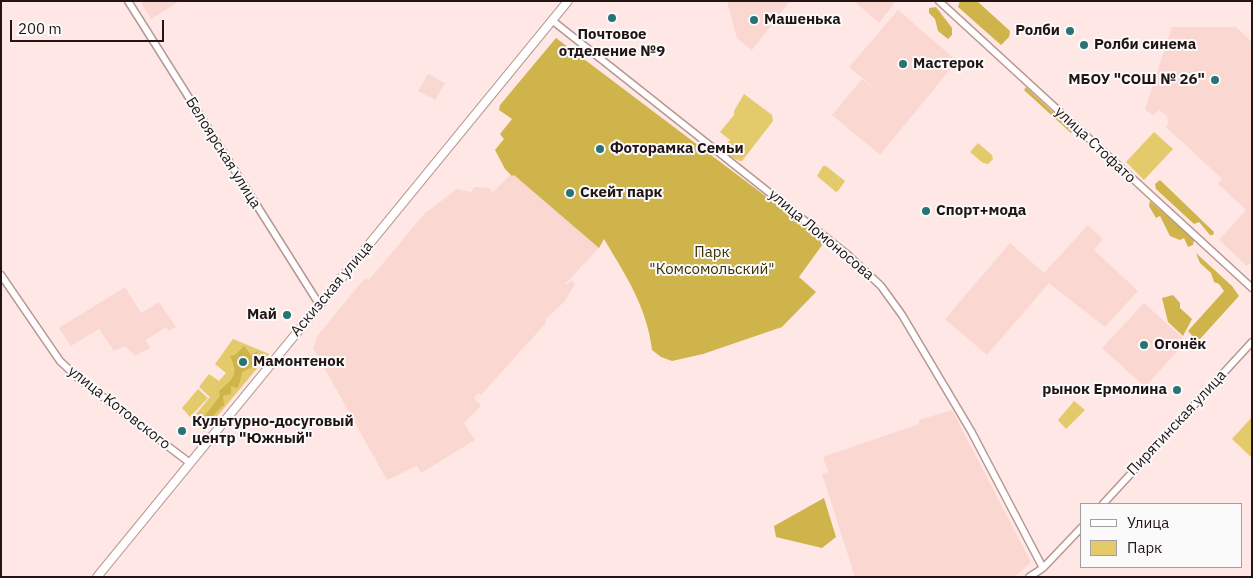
<!DOCTYPE html>
<meta charset="utf-8">
<style>
body{margin:0}
#map{position:relative;width:1253px;height:578px;overflow:hidden;background:#fee7e4;font-family:"IBM Plex Sans",sans-serif}
canvas{display:block}
.frame{position:absolute;inset:0;border:2px solid #221514;pointer-events:none}
.legend{position:absolute;left:1080px;top:503px;width:162px;height:65px;box-sizing:border-box;background:#fafafa;border:1px solid #a49e9e;margin:0;padding:6px 9px;list-style:none;font-size:15px;color:#221514}
.legend li{display:flex;align-items:center;gap:10px;height:25px}
.legend b{width:25px;border:1px solid #a49e9e}
.scale{position:absolute;left:10px;top:20px;width:154px;height:22px;box-sizing:border-box;border:2px solid #221514;border-top:0;padding-left:6px;font-size:15px;line-height:18px;white-space:nowrap;color:#221514;-webkit-text-stroke:4px #fafafa;paint-order:stroke}
</style>
<div id="map">
<canvas width="1253" height="578"></canvas>
<div class="frame"></div>
<ul class="legend">
<li><b style="height:6px;background:#fff"></b>Улица</li>
<li><b style="height:14px;background:#e3ca6b"></b>Парк</li>
</ul>
<div class="scale">200 m</div>
</div>
<script>
const g = document.querySelector('canvas').getContext('2d');
g.lineJoin = 'round';
function fill(path, color) { g.fillStyle = color; g.fill(path, 'evenodd'); }
function strokePath(path, color, width, dash) { g.strokeStyle = color; g.lineWidth = width; g.lineCap = dash ? 'butt' : 'round'; g.setLineDash(dash || []); g.stroke(path); }
function drawText(font, color, halo, rows, align = 'center') {
  g.font = font + ' "IBM Plex Sans",sans-serif'; g.lineWidth = 4; g.setLineDash([]); g.textBaseline = 'middle'; g.strokeStyle = halo; g.fillStyle = color; for (const [text, x, y, turn = 0] of rows) {
    g.save(); g.translate(x, y); g.rotate((+turn || 0) * Math.PI / 180); g.textAlign = isNaN(turn) ? turn : align; if (halo) g.strokeText(text, 0, 0); g.fillText(text, 0, 0); g.restore();
  }
}
const built = new Path2D(`
 M140,1H180L151,19Z
 M727,1H790L752,50L737,38Z
 M854,1H896L879,23Z
 M898,10L957,61L880,155L832,115L862,79L885,97L849,67Z
 M1172,27H1236L1252,42V261L1247,266L1219,240L1246,210L1218,184L1222,179L1166,127L1168,124L1167,116L1159,110L1153,116L1145,109Z
 M428,74L445,83L435,100L418,91Z
 M514,174L599,248L564,285L572,281L575,284L565,301L545,320L546,323L481,395L478,393L474,398L481,406L464,423L475,440L421,473L417,466L387,480L313,348L318,335L365,278L369,280L425,213L457,189L471,192L475,187L489,188L493,192L510,175Z
 M1088,225L1103,239L1094,250L1138,291L1105,327L1049,283L987,355L945,319L1010,243L1044,273Z
 M125,287L141,313L159,302L176,327L169,331L166,327L146,340L150,348L135,356L125,346L114,351L99,329L71,346L59,328Z
 M1144,303L1186,341L1145,387L1102,348Z
 M952,410L1031,562L1015,577H855L822,474L828,472L823,457L919,424V420Z`);
const green = new Path2D(`
 M744,94L772,115L773,121L742,161C735,161 726,154 723,148L730,140L720,132L734,115V111Z
 M1154,132L1173,149L1144,180L1126,162Z
 M978,143L992,155L993,159L988,164L983,163L970,152Z
 M823,166H826L845,181L838,191L836,192L817,176Z
 M233,339L269,354L204,432L191,420L210,397L199,387L209,374L219,381L226,373L215,364Z
 M198,389L208,398L190,417L182,408Z
 M1074,401L1085,410L1066,429L1058,420Z
 M1252,417V458L1232,439Z`);
const forest = new Path2D(`
 M960,1H977L1010,31L1009,37L1001,45L958,7Z
 M936,7L952,28V35L948,39L938,31L935,19L929,13V8Z
 M556,38L825,241L799,277L816,292L782,327L703,354L672,361L661,357L652,350C647,307 626,276 604,239L599,248L514,175L512,176L505,169L495,150L504,139L500,134L512,119L499,110L500,105Z
 M1026,87L1073,131L1071,133L1024,90Z
 M1160,180L1214,232L1213,235H1210L1199,222L1194,224L1156,189L1155,184Z
 M1150,201L1189,235L1194,240L1193,245L1188,247L1184,238L1180,240L1170,236L1160,216L1156,218L1149,206Z
 M1196,253L1232,286L1239,296L1200,339L1194,338L1188,331L1224,291L1219,284L1214,282L1211,273L1200,263Z
 M1173,295L1180,303V308L1192,319L1183,336L1168,322L1162,298Z
 M244,346L251,355L258,351L254,366L242,372L240,382L237,388L231,386V394L223,396L224,405C216,410 214,418 204,423L203,418L220,396L219,391C234,378 239,375 230,356L235,355Z
 M824,498L836,537L822,548L776,537L774,526Z`);
const secondary = new Path2D(`
 M128,1L319,304
 M939,1L1252,288
 M553,21L848,255L881,286L902,315L971,431L1043,568
 M1,275L60,361L78,378L190,463
 M1103,504L1252,342
 M1029,577L1043,568L1082,527`);
const primary = new Path2D(`
 M97,577L568,1`);
const markers = [
 [612,18,5,"#297374"],
 [754,20,5,"#297374"],
 [1070,31,5,"#297374"],
 [1084,45,5,"#297374"],
 [903,64,5,"#297374"],
 [1215,80,5,"#297374"],
 [600,149,5,"#297374"],
 [570,193,5,"#297374"],
 [926,211,5,"#297374"],
 [287,315,5,"#297374"],
 [1144,345,5,"#297374"],
 [243,362,5,"#297374"],
 [1177,390,5,"#297374"],
 [182,431,5,"#297374"]
];
const poiNames = [
 ["Машенька",764,20],
 ["Ролби",1060,31,"right"],
 ["Почтовое",612,35,"center"],
 ["отделение №9",612,52,"center"],
 ["Ролби синема",1094,45],
 ["Мастерок",913,64],
 ["МБОУ \"СОШ № 26\"",1205,80,"right"],
 ["Фоторамка Семьи",610,149],
 ["Скейт парк",580,193],
 ["Спорт+мода",936,211],
 ["Май",277,315,"right"],
 ["Огонёк",1154,345],
 ["Мамонтенок",253,362],
 ["рынок Ермолина",1167,390,"right"],
 ["Культурно-досуговый",192,422],
 ["центр \"Южный\"",192,439]
];
const streetNames = [
 ["улица Стофато",1095,145,43],
 ["Белоярская улица",223,153,58],
 ["улица Ломоносова",821,235,40],
 ["Аскизская улица",332,289,-50],
 ["улица Котовского",119,408,38],
 ["Пирятинская улица",1177,423,-47]
];
const parkNames = [
 ["Парк",712,253],
 ["\"Комсомольский\"",712,270]
];
fill(built, '#fbd7d2');
fill(green, '#e3ca6b');
fill(forest, '#cfb44c');
strokePath(secondary, '#b89692', 9);
strokePath(primary, '#b89692', 10);
strokePath(secondary, '#fff', 6);
strokePath(primary, '#fff', 8);
for (const [x, y, r, color] of markers) { const dot = new Path2D(); dot.arc(x, y, r, 0, 2 * Math.PI); g.fillStyle = color; g.fill(dot); strokePath(dot, '#fafafa', 2); }
drawText('bold 15px', '#221514', '#fafafa', poiNames, 'left');
drawText('15px', '#221514', '#fafafa', streetNames);
drawText('15px', '#3a2f01', '#fafafa', parkNames);
</script>
